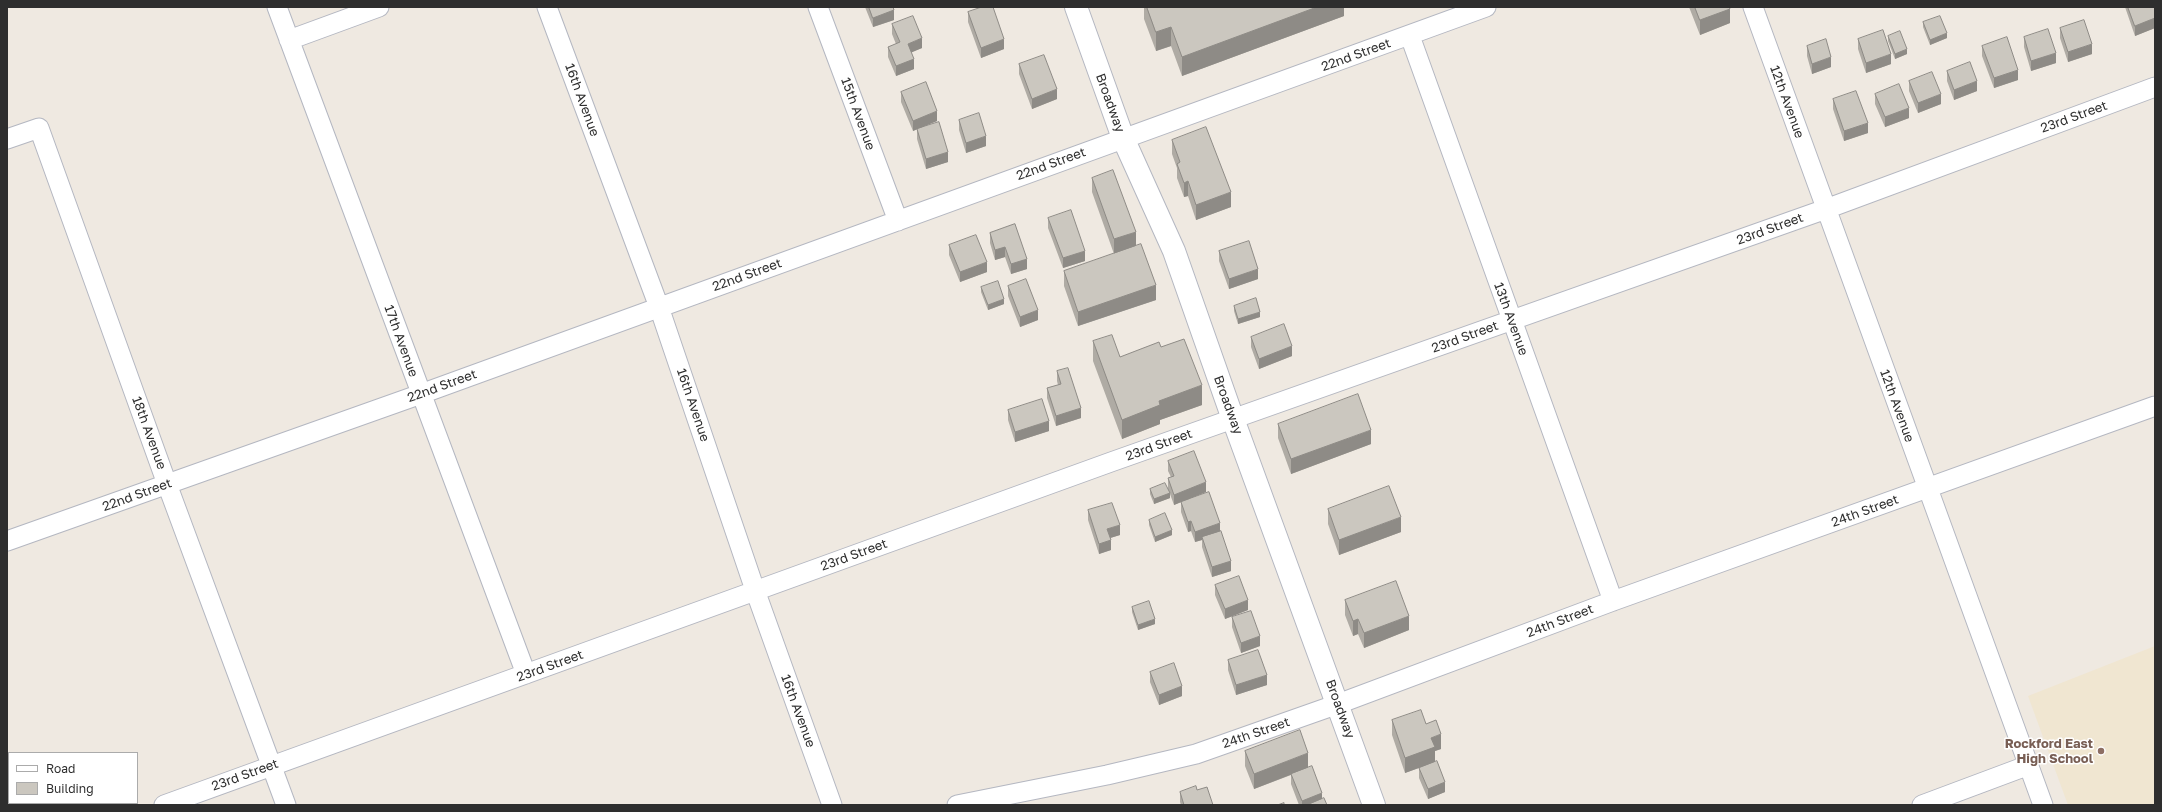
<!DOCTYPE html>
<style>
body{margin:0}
#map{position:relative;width:2162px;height:812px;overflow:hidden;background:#efe9e1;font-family:"Golos Text",sans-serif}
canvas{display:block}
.frame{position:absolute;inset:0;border:8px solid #2e2e2e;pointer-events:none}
.legend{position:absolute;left:8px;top:752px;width:130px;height:52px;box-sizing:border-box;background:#fff;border:1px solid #ababab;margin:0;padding:5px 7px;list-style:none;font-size:12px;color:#2e2e2e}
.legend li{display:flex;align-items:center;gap:8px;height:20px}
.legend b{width:20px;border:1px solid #ababab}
</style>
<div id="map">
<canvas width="2162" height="812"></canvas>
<div class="frame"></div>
<ul class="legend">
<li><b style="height:5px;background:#fff"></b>Road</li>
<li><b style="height:11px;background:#cbc7bf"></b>Building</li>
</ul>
</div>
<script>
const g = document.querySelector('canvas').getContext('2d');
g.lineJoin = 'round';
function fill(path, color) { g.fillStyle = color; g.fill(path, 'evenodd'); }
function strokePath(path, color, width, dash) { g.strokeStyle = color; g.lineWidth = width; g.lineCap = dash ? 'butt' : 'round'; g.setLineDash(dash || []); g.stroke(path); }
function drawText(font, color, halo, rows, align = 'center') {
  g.font = font + ' "Golos Text",sans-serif'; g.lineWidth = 3; g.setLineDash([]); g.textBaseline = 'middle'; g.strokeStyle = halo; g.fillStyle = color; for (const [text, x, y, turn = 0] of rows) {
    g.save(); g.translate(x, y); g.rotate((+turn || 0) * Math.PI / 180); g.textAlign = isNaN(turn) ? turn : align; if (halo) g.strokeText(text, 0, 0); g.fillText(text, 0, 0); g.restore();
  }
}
const education = new Path2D(`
 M2155,646V805H2068L2028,696Z`);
const minor = new Path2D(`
 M277,7L526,674
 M547,7L659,307L755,590L832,805
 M818,7L898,221
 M1753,7L2043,805
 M1410,36L1613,601
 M289,40L379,7
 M7,139L39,128L167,484L286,805
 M7,541L421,394L1486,7
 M7,781L9,786
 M15,803L16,805
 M164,805L1111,462L1826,209L2155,87
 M957,805L1107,775L1196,754L1338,704L1613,601L2155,406
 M1922,805L2029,765`);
const secondary = new Path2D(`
 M1076,7L1123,138L1174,251L1233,419L1374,805`);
const wall = new Path2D(`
 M865,7H893L894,20L873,27Z
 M1144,7H1344V16L1182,76L1171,46L1156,51L1144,19Z
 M1689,7H1729L1730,23L1700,35Z
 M2125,7H2155V28L2135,36Z
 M968,12L1004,49L981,58L968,22Z
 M1923,22L1947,38L1930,45L1923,27Z
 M892,24L922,48L911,52L914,69L896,76L888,57V47L896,44L892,34Z
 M2060,28L2092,54L2068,62L2060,38Z
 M1888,36L1907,54L1895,59L1888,41Z
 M2024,37L2056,63L2031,71L2024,47Z
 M1858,39L1891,64L1866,73L1858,49Z
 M1807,46L1831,67L1812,74L1807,56Z
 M1982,46L2018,80L1994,88L1982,56Z
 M1019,64L1057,99L1032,109L1019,74Z
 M1947,71L1977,91L1954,100L1947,81Z
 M1909,81L1941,104L1918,113L1909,91Z
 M901,92L937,121L922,127L948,162L926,169L917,139V129L913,131L901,102Z
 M1875,94L1909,118L1885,127L1875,104Z
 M1833,99L1868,133L1844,141L1833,109Z
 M959,120L986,146L966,153L959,130Z
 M1172,140L1231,207L1196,220L1188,196L1184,197L1177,178V168L1172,154Z
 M1092,178L1136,246L1156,300L1078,326L1064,286V271L1114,254L1092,192Z
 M1048,218L1085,261L1063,268L1048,228Z
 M1015,224L1027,269L1011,274L1005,257L995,260L990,243V233Z
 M949,245L987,272L960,282L949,255Z
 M1219,251L1258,279L1229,289L1219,261Z
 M1008,286L1038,320L1020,327L1008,296Z
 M981,287L1004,304L988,310L981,292Z
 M1234,306L1260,317L1238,324L1234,311Z
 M1251,337L1292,356L1259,369L1251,347Z
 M1093,341L1120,357L1161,347L1202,405L1160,420V424L1122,439L1093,361Z
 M1057,371L1081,418L1056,426L1047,398V388L1058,385L1057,381Z
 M1008,410L1049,431L1015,442L1008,420Z
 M1278,424L1371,444L1291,474L1278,438Z
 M1168,461L1206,492L1189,499L1220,532L1231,571L1212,577L1202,547V540L1195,542L1191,531L1188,532L1181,512V502L1174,505L1170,494V498L1154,504L1150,494V489L1168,488V478L1171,477L1168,471Z
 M1328,509L1401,532L1339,555L1328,524Z
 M1088,510L1120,535L1110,538L1111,550L1099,554L1088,520Z
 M1149,520L1172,535L1155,542L1149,525Z
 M1215,585L1248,610L1225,619L1215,595Z
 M1345,600L1409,630L1364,648L1358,634L1353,636L1345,615Z
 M1132,607L1155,624L1138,630L1132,612Z
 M1232,617L1260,646L1241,653L1232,627Z
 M1228,660L1267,685L1236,695L1228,670Z
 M1150,672L1182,696L1159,705L1150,682Z
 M1392,720L1426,724L1441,749L1435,751V762L1445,792L1428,799L1419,778V768L1430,764L1405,773L1392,735Z
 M1245,751L1308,768L1322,799L1327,805H1299L1291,784V775L1254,789L1245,766Z
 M1197,790L1213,805H1181L1180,802V792Z`);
const shadedWall = new Path2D(`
 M1317,7H1344V16L1182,76V57Z
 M1730,9V23L1700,35V20Z
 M894,10V20L873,27V18Z
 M2155,18V28L2135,36V26Z
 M1171,27V46L1156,51V32Z
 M1947,33V38L1930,45V40Z
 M922,38V48L908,54V44Z
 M1004,39V49L981,58V48Z
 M2092,44V54L2068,62V52Z
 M1907,49V54L1895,59V54Z
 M2056,53V63L2031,71V61Z
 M1891,54V64L1866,73V63Z
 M1831,57V67L1812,74V64Z
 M914,59V69L896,76V66Z
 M2018,70V80L1994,88V78Z
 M1977,81V91L1954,100V90Z
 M1057,89V99L1032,109V99Z
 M1941,94V104L1918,113V103Z
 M1909,108V118L1885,127V117Z
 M937,111V121L913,131V121Z
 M1868,123V133L1844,141V131Z
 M986,136V146L966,153V143Z
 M948,152V162L926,169V159Z
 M1188,181V196L1184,197V183Z
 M1231,192V207L1196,220V205Z
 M1136,232V247L1114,254V239Z
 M1005,247V257L995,260V250Z
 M1085,251V261L1063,268V258Z
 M1027,259V269L1011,274V264Z
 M987,262V272L960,282V272Z
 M1258,269V279L1229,289V279Z
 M1156,285V300L1078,326V312Z
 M1004,299V304L988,310V305Z
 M1038,310V320L1020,327V317Z
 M1260,312V317L1238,324V319Z
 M1292,346V356L1259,369V359Z
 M1202,385V405L1160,420V424L1122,439V420L1159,401Z
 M1081,408V418L1056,426V416Z
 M1049,421V431L1015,442V432Z
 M1371,430V444L1291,474V459Z
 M1206,482V492L1174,505V495Z
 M1170,493V498L1154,504V499Z
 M1401,517V532L1339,555V540Z
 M1191,521V531L1188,532V522Z
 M1220,523V533L1202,537V540L1195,542V532Z
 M1120,525V535L1107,539V529Z
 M1172,530V535L1155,542V537Z
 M1111,540V550L1099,554V544Z
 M1231,561V571L1212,577V567Z
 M1248,600V610L1225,619V609Z
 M1409,616V630L1364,648V633Z
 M1155,619V624L1138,630V625Z
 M1358,619V634L1353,636V621Z
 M1260,636V646L1241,653V643Z
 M1267,675V685L1236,695V685Z
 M1182,686V696L1159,705V695Z
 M1441,734V749L1435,751V762L1405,773V758L1431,738Z
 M1308,753V768L1254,789V774Z
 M1445,782V792L1428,799V789Z
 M1322,793V803L1318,805H1302V801Z`);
const building = new Path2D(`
 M869,7H893L894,10L873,18Z
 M982,7H993L1004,39L981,48L968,12Z
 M1147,7H1317L1182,57L1171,27L1156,32Z
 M1695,7H1729L1730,9L1700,20Z
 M2128,7H2155V18L2135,26Z
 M913,16L922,38L908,44L914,59L896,66L888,47L900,42L892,24Z
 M1940,16L1947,33L1930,40L1923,22Z
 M2084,20L2092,44L2068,52L2060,28Z
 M2048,29L2056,53L2031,61L2024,37Z
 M1883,30L1891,54L1866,63L1858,39Z
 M1900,31L1907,49L1895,54L1888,36Z
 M2007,37L2018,70L1994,78L1982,46Z
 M1826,39L1831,57L1812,64L1807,46Z
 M1044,55L1057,89L1032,99L1019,64Z
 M1970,62L1977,81L1954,90L1947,71Z
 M1932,72L1941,94L1918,103L1909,81Z
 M926,82L937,111L913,121L901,92Z
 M1899,84L1909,108L1885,117L1875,94Z
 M1856,91L1868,123L1844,131L1833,99Z
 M979,113L986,136L966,143L959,120Z
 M939,122L948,152L926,159L917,129Z
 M1206,127L1231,192L1196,205L1188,181L1184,183L1177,164L1180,162L1172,140Z
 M1113,170L1136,232L1114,239L1092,178Z
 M1071,210L1085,251L1063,258L1048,218Z
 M1015,224L1027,259L1011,264L1005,247L995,250L990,233Z
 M976,235L987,262L960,272L949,245Z
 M1249,241L1258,269L1229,279L1219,251Z
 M1141,244L1156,285L1078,312L1064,271Z
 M1026,279L1038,310L1020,317L1008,286Z
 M998,281L1004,299L988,305L981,287Z
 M1256,298L1260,312L1238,319L1234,306Z
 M1284,324L1292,346L1259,359L1251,337Z
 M1112,335L1120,357L1159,342L1161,347L1184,339L1202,385L1159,401L1160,405L1122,420L1093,341Z
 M1068,368L1081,408L1056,416L1047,388L1061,384L1057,371Z
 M1358,394L1371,430L1291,459L1278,424Z
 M1042,399L1049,421L1015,432L1008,410Z
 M1194,451L1206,482L1174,495L1168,478L1174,476L1168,461Z
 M1165,483L1170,493L1154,499L1150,489Z
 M1389,486L1401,517L1339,540L1328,509Z
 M1209,492L1220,523L1195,532L1191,521L1188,522L1181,502Z
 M1112,503L1120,525L1107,529L1111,540L1099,544L1088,510Z
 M1165,513L1172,530L1155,537L1149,520Z
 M1221,531L1231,561L1212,567L1202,537Z
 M1239,576L1248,600L1225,609L1215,585Z
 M1396,581L1409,616L1364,633L1358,619L1353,621L1345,600Z
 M1149,601L1155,619L1138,625L1132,607Z
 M1251,611L1260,636L1241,643L1232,617Z
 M1258,650L1267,675L1236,685L1228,660Z
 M1174,663L1182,686L1159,695L1150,672Z
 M1421,710L1426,724L1436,720L1441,734L1431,738L1435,747L1405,758L1392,720Z
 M1300,730L1308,753L1254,774L1245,751Z
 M1437,761L1445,782L1428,789L1419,768Z
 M1312,766L1322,793L1302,801L1291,774Z
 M1196,786L1197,790L1207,787L1213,805H1184L1180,792Z
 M1324,798L1327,805H1307Z
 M1284,803V805H1278Z`);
const markers = [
 [2101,751,4,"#8d6e63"]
];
const streetNames = [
 ["22nd Street",1356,55,-20],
 ["16th Avenue",582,100,70],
 ["12th Avenue",1787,102,70],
 ["Broadway",1110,103,70],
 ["15th Avenue",858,114,70],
 ["23rd Street",2074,117,-20],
 ["22nd Street",1051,164,-20],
 ["23rd Street",1770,229,-20],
 ["22nd Street",747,275,-20],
 ["13th Avenue",1511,319,70],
 ["23rd Street",1465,337,-20],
 ["17th Avenue",401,341,70],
 ["22nd Street",442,386,-20],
 ["16th Avenue",693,405,71],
 ["Broadway",1228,405,70],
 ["12th Avenue",1897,406,70],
 ["18th Avenue",149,433,70],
 ["23rd Street",1159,445,-20],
 ["22nd Street",137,495,-20],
 ["24th Street",1865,511,-20],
 ["23rd Street",854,555,-20],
 ["24th Street",1560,621,-21],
 ["23rd Street",550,666,-20],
 ["Broadway",1340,709,70],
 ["16th Avenue",798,711,70],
 ["24th Street",1256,733,-19],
 ["23rd Street",245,775,-20]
];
const educationNames = [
 ["Rockford East",2093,744],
 ["High School",2093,759]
];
fill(education, '#f0e6d1');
strokePath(minor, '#b4b7c1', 21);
strokePath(secondary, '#b4b7c1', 24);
strokePath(minor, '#fff', 19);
strokePath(secondary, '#fff', 22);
fill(wall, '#afaba4');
fill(shadedWall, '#8e8b86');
fill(building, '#cbc7bf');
strokePath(building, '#8e8b86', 1);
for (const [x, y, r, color] of markers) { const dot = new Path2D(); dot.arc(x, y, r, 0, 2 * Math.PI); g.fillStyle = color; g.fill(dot); strokePath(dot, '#fff', 1.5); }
drawText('13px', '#2e2e2e', '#fff', streetNames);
drawText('bold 13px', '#785e54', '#fff', educationNames, 'right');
</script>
